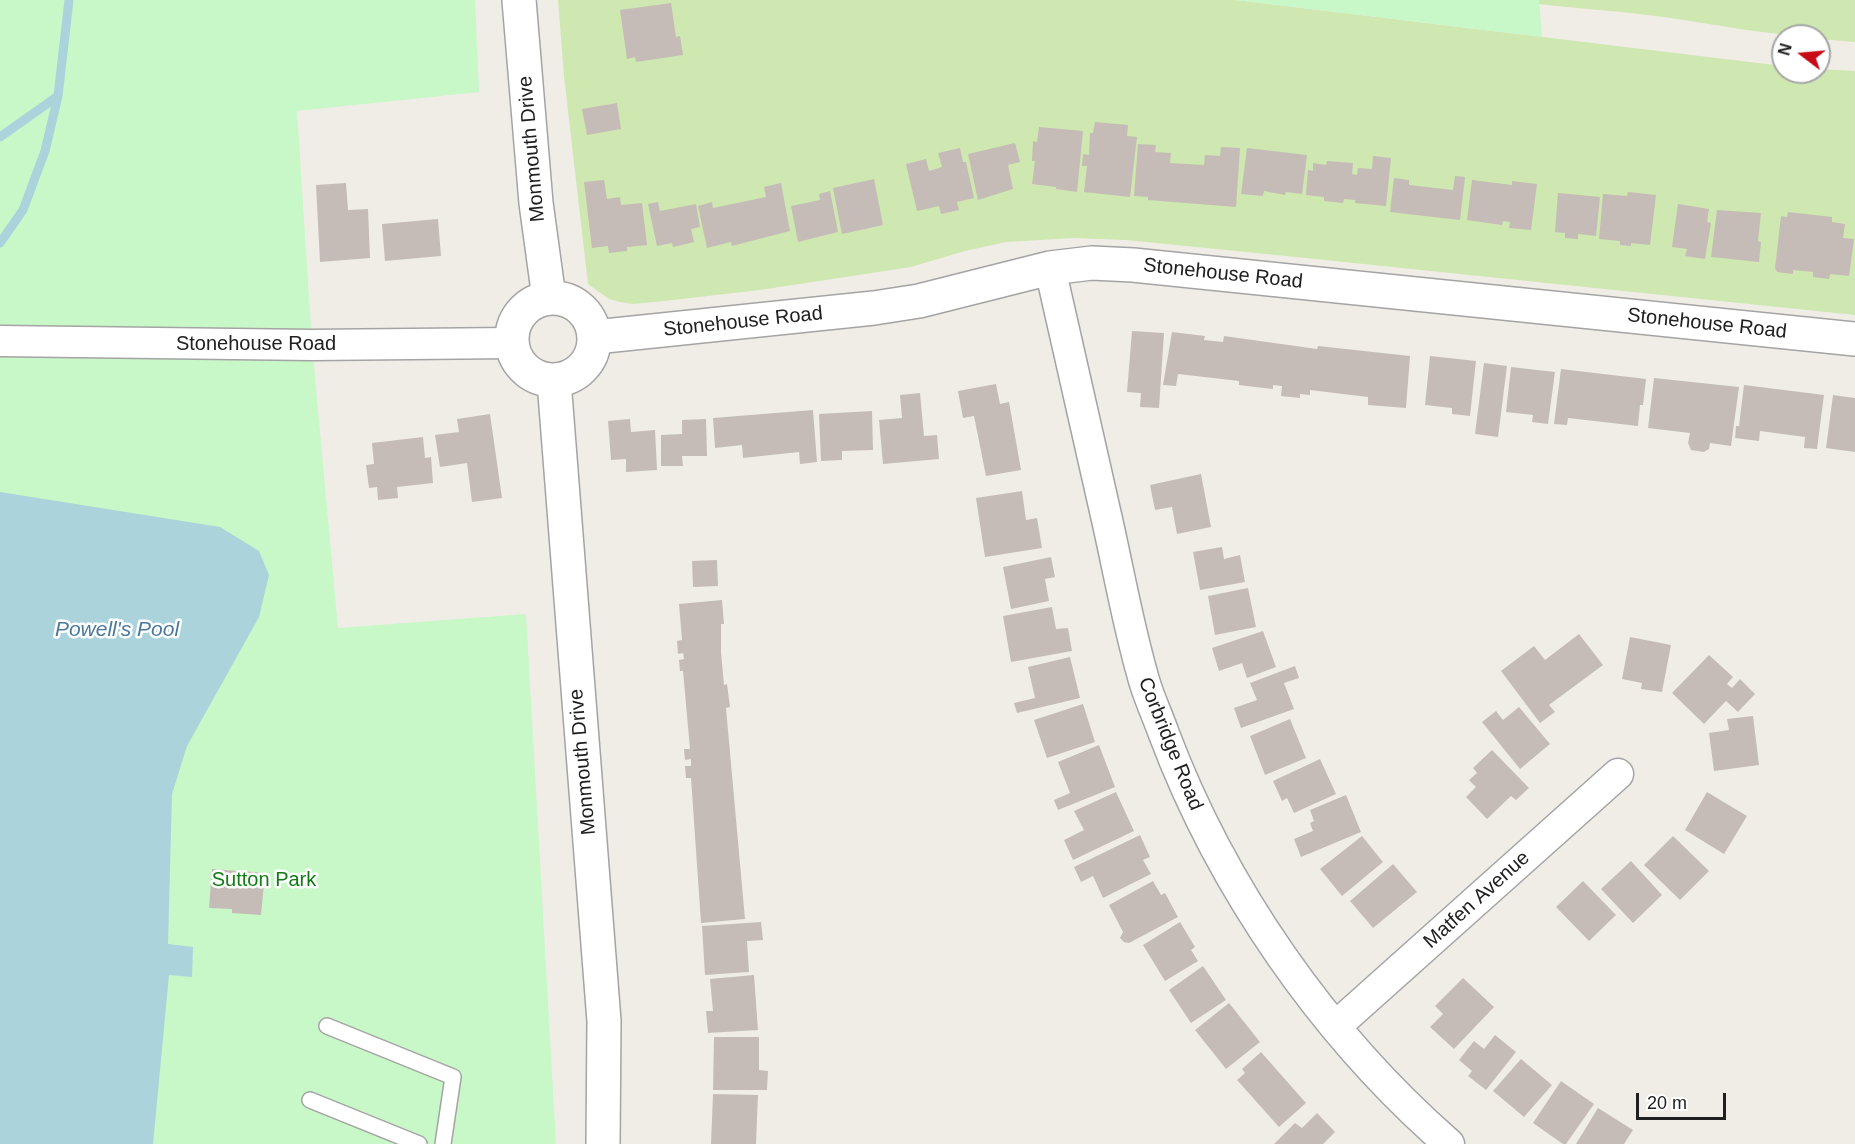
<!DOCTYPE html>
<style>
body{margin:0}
#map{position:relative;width:1855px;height:1144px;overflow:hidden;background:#f0ede7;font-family:Helvetica,sans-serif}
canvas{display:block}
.north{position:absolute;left:1771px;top:24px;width:60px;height:60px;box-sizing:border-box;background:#fff;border:2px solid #a6a6a6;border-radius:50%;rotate:286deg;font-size:16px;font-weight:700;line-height:24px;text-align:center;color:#202020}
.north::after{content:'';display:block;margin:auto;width:21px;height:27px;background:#c70a16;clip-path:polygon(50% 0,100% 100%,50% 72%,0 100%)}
.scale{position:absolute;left:1636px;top:1093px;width:90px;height:27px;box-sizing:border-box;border:3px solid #202020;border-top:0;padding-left:8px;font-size:18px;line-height:21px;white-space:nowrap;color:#202020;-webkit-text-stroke:4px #fff;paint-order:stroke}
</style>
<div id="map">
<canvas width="1855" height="1144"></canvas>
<div class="north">N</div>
<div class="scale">20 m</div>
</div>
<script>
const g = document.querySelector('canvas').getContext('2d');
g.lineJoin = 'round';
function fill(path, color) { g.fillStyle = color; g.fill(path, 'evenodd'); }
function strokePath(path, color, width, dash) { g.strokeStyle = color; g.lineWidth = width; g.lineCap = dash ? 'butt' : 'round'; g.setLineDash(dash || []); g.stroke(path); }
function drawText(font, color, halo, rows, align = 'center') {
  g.font = font + ' Helvetica,sans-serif'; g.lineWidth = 5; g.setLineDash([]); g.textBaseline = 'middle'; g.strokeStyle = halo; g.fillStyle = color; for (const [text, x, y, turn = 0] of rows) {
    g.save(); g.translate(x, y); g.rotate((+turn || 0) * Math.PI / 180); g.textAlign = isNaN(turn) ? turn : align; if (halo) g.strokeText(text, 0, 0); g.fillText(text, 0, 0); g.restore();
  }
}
const grass = new Path2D(`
 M558,0H1236L1783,66V72H1819V69L1855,71V315L1296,257L1126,240L1074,238L1006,242L965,251L911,267L760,290L664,301L633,304L620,302L609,299L588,284L564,76Z
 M1539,0H1855V42L1819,39V36C1767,36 1715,24 1663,17C1622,11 1580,9 1539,4Z`);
const park = new Path2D(`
 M0,0H475L479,92L297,111L312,345L338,628L526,614L556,1144H0Z
 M1236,0H1539L1542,37Z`);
const water = new Path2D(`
 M0,492L220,527L259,551L269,575L259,617L187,746L172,794L168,944L193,947L192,977L169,975L153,1144H0Z`);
const stream = new Path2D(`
 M0,137L58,96L69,0
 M0,243L23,210L45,151L58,96`);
const building = new Path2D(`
 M671,3L676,37L680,36L683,55L636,62L635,57L627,59L620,10Z
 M617,103L621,129L587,135L582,109Z
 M1095,122L1128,125L1127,136L1137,137L1130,197L1084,192L1087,166H1082L1083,154L1089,155L1090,133H1093Z
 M1039,127L1083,131L1077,192L1056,189V187L1032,184L1035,161H1032L1033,141L1037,142Z
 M1015,143L1020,162L1008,165L1013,189L978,200L968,154Z
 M1138,144L1156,145L1155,152L1171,153L1170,163L1204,165L1205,155L1220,156L1221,147L1240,148L1236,207L1148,200V197L1134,196Z
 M960,148L963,162H966L974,198L957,202L959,210L941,214L939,206L917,211L906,164L926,159L929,171L942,167L938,153Z
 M1247,148L1307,155L1302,194L1286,192L1285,195L1264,191L1263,196L1241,194Z
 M1373,156L1391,158L1386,206L1355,203V200L1344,199L1343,203L1324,201V197L1306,195L1308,170L1313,171V163L1326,165L1327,161L1353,163L1352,174L1357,175L1358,168L1372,169Z
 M1455,176L1465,177L1460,220L1390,212L1394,178L1409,180V185L1453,190Z
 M874,179L883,225L842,234L833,188Z
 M604,180L607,199L620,197L621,205L642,203L647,245L627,247V251L609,253L608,246L592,248L584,182Z
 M1472,180L1512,185V181L1537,184L1531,230L1509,228L1510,222L1503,221L1502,225L1467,220Z
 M346,183L348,210L368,209L370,258L320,262L316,185Z
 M781,183L790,231L732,246L731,242L707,248L698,206L712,202L713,208L766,197L764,187Z
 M830,191L838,232L798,242L791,206L820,200L819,194Z
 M1628,192L1656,195L1650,245L1631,243V246L1620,245V241L1599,239L1603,194L1627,196Z
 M1558,193L1600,197L1596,236L1578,234V239L1565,238V233L1555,232Z
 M658,202L660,211L696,204L700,227L691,229L694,242L673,247L672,243L657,246L648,204Z
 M1678,204L1709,209L1707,222L1711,223L1705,259L1685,256L1687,249L1672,247Z
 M1717,210L1761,213L1758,241L1761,242L1759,262L1711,257Z
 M1788,212L1832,217V222L1845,224L1843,238L1854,239L1849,276L1830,274L1829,279L1813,277V272L1793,270V274L1777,272L1775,268L1781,216L1787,217Z
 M438,219L441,256L385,261L382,224Z
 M1132,331L1164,333L1159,408L1140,407L1141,393L1127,392Z
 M1172,332L1205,336L1204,340L1223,342L1224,336L1317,349L1318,346L1410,356L1406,408L1368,405V397L1310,390V395L1300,394V398L1281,396L1282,386L1273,385V389L1255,387L1239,385V381L1178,374L1176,386L1163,385Z
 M1430,356L1476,361L1470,416L1452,414V408L1425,405Z
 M1484,363L1507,366L1498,437L1475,434Z
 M1511,367L1555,372L1548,424L1532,422L1533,415L1506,412Z
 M1561,369L1646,379L1643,405H1640L1638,426L1568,418L1567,425L1554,424Z
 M1654,378L1739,387L1731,446L1710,443L1709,449L1704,452L1691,450L1688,443L1690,433L1648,428Z
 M996,384L1000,404L1009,402L1021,470L986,476L974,416L963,418L958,391Z
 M1744,385L1824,395L1817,449L1804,448L1805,437L1760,431L1759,441L1735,438L1736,426H1739Z
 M920,393L924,436L937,435L939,459L883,464L879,420L902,418L900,395Z
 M1833,395L1855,398V452L1826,448Z
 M813,410L817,462L800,464L799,452L743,458L742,445L715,448L713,418Z
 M872,411L873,450L842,451V460L821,461L819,414Z
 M490,414L502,498L472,502L467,463L440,467L435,435L459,432L457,419Z
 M630,419L631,432L655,430L657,470L626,472V459L611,460L608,421Z
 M706,419L707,456H682L683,466H661V435L682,434V420Z
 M423,437L425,458L431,457L433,483L397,487L398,498L378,500L377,487L369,488L366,465L374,464L372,443Z
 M1201,474L1211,527L1177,534L1172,507L1155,510L1150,485Z
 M1022,491L1026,520L1037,518L1042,548L985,557L976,498Z
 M1222,547L1224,559L1240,555L1245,582L1200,590L1193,552Z
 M1051,557L1055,577L1045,579L1049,601L1011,609L1003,567Z
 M717,560L718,586L693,587L692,561Z
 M1248,588L1256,627L1215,635L1208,596Z
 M722,600L724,624H721V652L724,685L727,684L730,707L726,708L745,919L701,923L691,778H686L685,766H691V759L685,760L684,749H690L683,671H680L679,660L684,659L683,653L678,654L677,641L682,640L679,604Z
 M1052,607L1056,629L1068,628L1072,651L1011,662L1003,616Z
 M1263,631L1276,667L1247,678L1242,663L1219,671L1212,648Z
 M1579,634L1603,665L1549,705L1555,712L1540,723L1501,671L1534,646L1545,660Z
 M1630,637L1671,645L1662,692L1641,689L1642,683L1622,679Z
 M1709,655L1733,677L1727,684L1732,688L1740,679L1755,694L1738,712L1726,701L1704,724L1672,693Z
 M1070,657L1080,698L1017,713L1014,703L1035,698L1028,667Z
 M1295,666L1299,678L1284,683L1294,709L1241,728L1234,708L1257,700L1250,683Z
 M1083,704L1095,742L1047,758L1034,720Z
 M1519,707L1550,744L1520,769L1482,722L1496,711L1503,720Z
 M1753,716L1759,765L1714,771L1709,733L1729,730L1727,719Z
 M1290,719L1306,758L1265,775L1250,736Z
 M1099,745L1115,787L1058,810L1054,800L1070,793L1058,762Z
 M1492,750L1529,788L1516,800L1511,796L1487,819L1466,797L1476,787L1469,780L1477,773L1473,768Z
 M1320,759L1336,794L1294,813L1287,798L1282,801L1273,781Z
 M1116,792L1134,831L1073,860L1064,840L1084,830L1074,811Z
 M1707,792L1747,816L1724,854L1685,830Z
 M1346,795L1361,832L1301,857L1294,839L1313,831L1310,823L1314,821L1310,810Z
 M1140,835L1150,857L1143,860L1151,874L1103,898L1093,876L1081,882L1074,867Z
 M1362,836L1383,862L1342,896L1320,869Z
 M1673,836L1709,871L1680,900L1644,865Z
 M1631,861L1662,895L1633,923L1601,889Z
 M1393,864L1417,892L1373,928L1350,901Z
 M212,869L265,873L261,915L232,913V909L209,908Z
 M1153,881L1161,895L1165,893L1178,917L1129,943L1124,942L1120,938L1123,932L1109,905Z
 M1583,881L1616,915L1589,941L1556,907Z
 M761,922L763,940L747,941L749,972L705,975L702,926Z
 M1180,922L1195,947L1191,950L1198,961L1165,981L1143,945Z
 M1203,966L1226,1000L1191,1023L1169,990Z
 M754,975L758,1030L708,1033L706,1011H713L710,979Z
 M1463,978L1494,1007L1454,1049L1430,1027L1443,1014L1435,1006Z
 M1229,1003L1260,1042L1226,1069L1195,1030Z
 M1495,1035L1516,1052L1486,1090L1468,1076L1472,1071L1459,1060L1474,1041L1484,1049Z
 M714,1037H759V1070L768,1071L767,1090H713Z
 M1261,1052L1306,1103L1279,1127L1237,1080L1245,1073L1242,1069Z
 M1521,1059L1552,1085L1524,1117L1493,1091Z
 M1561,1081L1594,1104L1566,1144H1563L1533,1123Z
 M713,1094L758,1095L756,1144H711Z
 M1598,1108L1633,1130L1624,1144H1576Z
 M1317,1113L1335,1132L1323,1144H1274L1295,1123L1302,1128Z`);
const service = new Path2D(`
 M327,1026L453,1077L443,1144
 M310,1100L419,1144`);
const minor = new Path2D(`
 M1050,268C1069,353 1089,438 1108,524C1119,573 1128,624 1142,673C1147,694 1157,714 1164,734C1222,888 1324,1035 1449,1144
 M0,341L312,345L511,343
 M1336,1026L1618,774`);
const tertiary = new Path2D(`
 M519,0L536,203L549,298
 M512 339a41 41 0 1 1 82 0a41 41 0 1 1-82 0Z
 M595,337L874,308L919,301L1050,268L1092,263L1133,265L1855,339
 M554,381L604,1021L603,1144`);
const streetNames = [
 ["Monmouth Drive",532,149,-95],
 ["Stonehouse Road",1223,274,6],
 ["Stonehouse Road",743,322,-6],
 ["Stonehouse Road",1707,324,6],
 ["Stonehouse Road",256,344],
 ["Corbridge Road",1170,744,68],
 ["Monmouth Drive",583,762,-95],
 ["Matfen Avenue",1477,900,-42]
];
const parkNames = [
 ["Sutton Park",264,880]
];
const waterNames = [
 ["Powell's Pool",117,630]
];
fill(grass, '#cfe7b0');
fill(park, '#c8f7c8');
fill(water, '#aad3db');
strokePath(stream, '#aad3db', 9);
fill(building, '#c5bcb7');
strokePath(service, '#a4a4a4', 18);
strokePath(minor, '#a4a4a4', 33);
strokePath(tertiary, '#a4a4a4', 36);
strokePath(service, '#fff', 15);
strokePath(minor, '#fff', 30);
strokePath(tertiary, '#fff', 33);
drawText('20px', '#202020', '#fff', streetNames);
drawText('20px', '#117b14', '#fff', parkNames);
drawText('italic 21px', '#4b789c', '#fff', waterNames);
</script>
